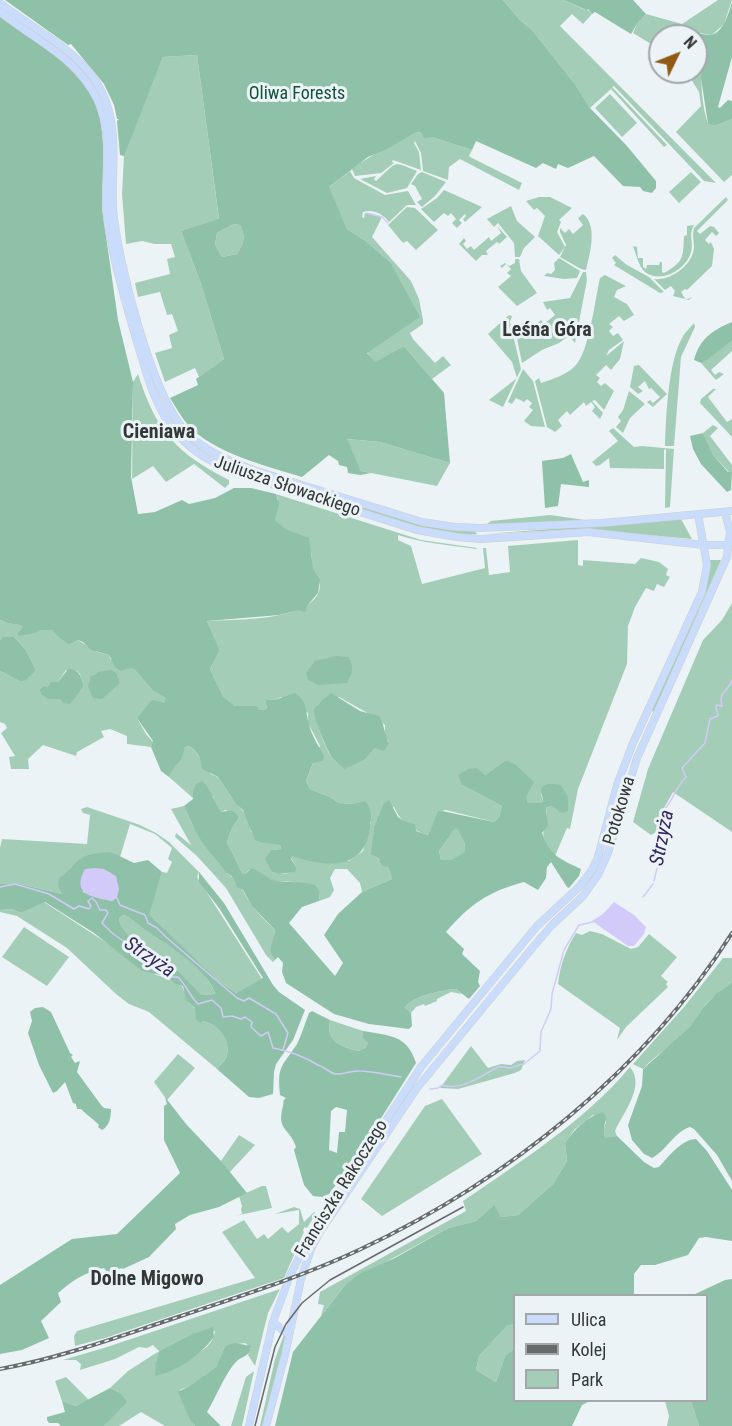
<!DOCTYPE html>
<meta charset="utf-8">
<style>
body{margin:0}
#map{position:relative;width:732px;height:1426px;overflow:hidden;background:#ecf3f6;font-family:"Roboto Condensed",sans-serif}
canvas{display:block}
.legend{position:absolute;left:513px;top:1294px;width:195px;height:108px;box-sizing:border-box;background:#ecf3f6;border:2px solid #a2a8aa;margin:0;padding:8px 10px;list-style:none;font-size:18px;color:#343738}
.legend li{display:flex;align-items:center;gap:12px;height:30px}
.legend b{width:30px;border:2px solid #a2a8aa}
.north{position:absolute;left:648px;top:24px;width:60px;height:60px;box-sizing:border-box;background:#ecf3f6;border:2px solid #a2a8aa;border-radius:50%;rotate:47deg;font-size:16px;font-weight:700;line-height:24px;text-align:center;color:#343738}
.north::after{content:'';display:block;margin:auto;width:21px;height:27px;background:#915913;clip-path:polygon(50% 0,100% 100%,50% 72%,0 100%)}
</style>
<div id="map">
<canvas width="732" height="1426"></canvas>
<ul class="legend">
<li><b style="height:8px;background:#c9dcfb"></b>Ulica</li>
<li><b style="height:8px;background:#676b6c"></b>Kolej</li>
<li><b style="height:16px;background:#a4cdb8"></b>Park</li>
</ul>
<div class="north">N</div>
</div>
<script>
const g = document.querySelector('canvas').getContext('2d');
g.lineJoin = 'round';
function fill(path, color) { g.fillStyle = color; g.fill(path, 'evenodd'); }
function strokePath(path, color, width, dash) { g.strokeStyle = color; g.lineWidth = width; g.lineCap = dash ? 'butt' : 'round'; g.setLineDash(dash || []); g.stroke(path); }
function drawText(font, color, halo, rows, align = 'center') {
  g.font = font + ' "Roboto Condensed",sans-serif'; g.lineWidth = 6; g.setLineDash([]); g.textBaseline = 'middle'; g.strokeStyle = halo; g.fillStyle = color; for (const [text, x, y, turn = 0] of rows) {
    g.save(); g.translate(x, y); g.rotate((+turn || 0) * Math.PI / 180); g.textAlign = isNaN(turn) ? turn : align; if (halo) g.strokeText(text, 0, 0); g.fillText(text, 0, 0); g.restore();
  }
}
const green = new Path2D(`
 M503,0H564L585,10L587,9L592,14L583,24L572,14L560,26L716,183L704,181L614,86L611,89L613,88L667,145L664,147L611,89L590,108L575,84L532,30L519,19Z
 M718,0H732L724,24L712,35L699,33L701,60L703,63C700,82 702,106 708,124L714,126L732,119V175L724,182L676,132L701,106L699,92L688,74L696,72V36H660V44L656,47L633,33L637,24L646,14L682,24Z
 M197,55L219,220L181,231L200,281L224,359L199,377L195,368L165,382L155,353L172,348L169,335L178,331L172,314L167,315L160,292L138,297L135,283L170,274L167,259L175,257L171,244H155L142,241L126,244L122,194L124,154L163,57Z
 M610,94L637,123L622,137L595,108Z
 M417,132L472,150L469,156L472,158L522,183L519,190L460,159L449,167L448,180L423,171L421,153L415,141L414,143L419,152L421,170L393,160L392,162L394,163L381,173L355,176L352,169C372,154 395,144 417,132Z
 M397,164L402,165L417,171L407,188L387,193L360,179L376,176L374,179L376,181L392,166Z
 M350,171L354,178L385,195L408,191L416,205H407L389,222C383,214 373,209 363,212L362,217L364,218L365,213L380,216L381,219L372,237L411,281L419,299L423,320V324L410,333L413,339L435,363L443,356L451,365L432,379L404,346L374,363L367,352L390,262L366,241L347,229L328,188Z
 M422,172L446,182L435,196L422,207L417,202L422,199L415,186L411,184L418,174Z
 M691,172L701,182L679,203L669,192Z
 M444,190L482,207L465,222L463,219L466,216L465,214L459,220L462,223L457,228L452,223L456,219L451,213L448,216L444,213L434,222L421,209L437,198Z
 M539,197H550L572,208L559,220L561,222L557,232L565,247L559,255L538,236L545,216L537,208L534,210L526,201Z
 M726,197L728,200L697,231L700,234L710,226L714,227L719,233L716,236L712,232L705,240L709,244L711,242L714,249L712,266L687,290L685,289L681,292L686,300L692,297L689,300L673,296L675,291L671,286L665,290L654,279C670,281 692,266 694,248C694,241 692,235 694,228Z
 M511,206L517,221L535,237L524,248L520,257H515L514,243L498,223L494,227L487,219Z
 M407,207L415,208L438,230L416,250L407,241L403,243L388,225Z
 M583,214C598,225 590,254 586,270L581,269L560,257L566,245L560,232V228L565,233L569,229L573,234L583,225L578,218Z
 M234,224L240,225C246,237 244,243 237,254L222,257L215,244L217,233Z
 M694,225C688,234 694,243 691,252C686,270 661,284 645,272C639,267 636,254 633,246L637,247L638,258H643V267L646,269L647,265H659L660,262H662V272L664,273C684,262 683,257 684,236L687,235V226Z
 M497,226L507,237L499,244L497,242L486,251L488,255H482L476,261L459,244L464,238L466,241L463,244L467,249L471,246L474,250L489,237L491,241L501,233Z
 M615,255L627,265L649,277L664,292L660,293L614,265L616,263L612,258Z
 M559,258L580,271L577,278L564,279L544,276L547,273L551,274L555,270L554,263Z
 M515,259H519L521,271L537,293L517,306L498,287L511,276L507,273L511,269L506,264L502,268L500,266L505,263L509,266L515,263Z
 M583,272H586L587,280L575,343L569,336L559,343L542,350L522,363L514,324L519,331L523,328L526,332L541,320L544,324L555,315L550,308L547,310L543,302L570,298Z
 M605,275L626,286L617,290L614,297L627,304L634,315L624,321L619,316L609,324L613,327L609,331L613,336L618,333L623,340L609,350L606,356L624,341L620,359L611,370L606,365L596,375L600,378L597,382L601,386L605,383L614,391L604,410L595,400L592,401L603,413L600,419L592,411L595,407L591,402L586,406L584,402L570,415L567,411L558,420L562,426L555,432L547,427L535,381L539,378L541,383C553,379 566,375 575,366C589,353 595,299 600,278Z
 M509,315L512,316L510,322L521,369L503,407L489,400L517,378L512,362L488,334Z
 M694,323L695,327L681,357L674,446H665C666,417 668,363 682,338C685,332 690,328 694,323Z
 M732,341V351L711,370L715,375L719,372L724,374L716,380L701,363Z
 M639,365L667,394L653,407L647,402L650,400L653,403L660,397L651,388L649,389L645,381L638,387L643,391L638,394L630,387L634,366Z
 M523,369L533,381L545,427L531,426L524,421L533,410L529,407L532,403L527,399L524,402L516,398L512,404L508,402Z
 M138,374C156,431 176,453 229,480V484L225,488L194,464L166,482L153,466L132,479L133,382Z
 M713,389H716L708,397L727,422L732,419V437L700,403L701,399Z
 M629,391L645,404L630,418L623,433L616,427L621,421L618,417L623,410Z
 M713,425L718,428L710,436L732,465V471L729,472L714,456L703,433Z
 M613,428L634,447L642,446L674,449L670,507L665,508L666,449L664,450V469L610,468L609,458L600,465L596,466L592,462L618,441L609,431Z
 M346,439L380,442L450,463L437,486L361,471Z
 M283,485L298,486L425,526L475,531L477,534L465,535L420,527Z
 M276,494L421,540L477,548L476,549C449,545 422,543 398,535V540L411,546L422,584L485,568L483,548H486L489,575L510,572L508,546L578,540V565L583,566V560L635,564L641,558L659,562L668,569L666,575L670,577L664,587L657,584L654,591L646,588L635,607L628,626L627,664L578,789L570,829L567,828L555,856C532,830 551,831 546,808L551,806L558,810L541,794L543,801L540,803H528L506,760L485,775L462,785L502,806L499,817L494,822L446,810L438,812L428,835C414,831 400,822 394,807L383,804L374,826L372,854L388,867L392,879L362,892L360,883L347,869H335L330,878L334,890L330,897L319,901L320,892L294,882L275,881L249,870L245,874L242,873L227,842L232,828L239,818L226,810L221,812L216,806L213,796L194,799L169,777C175,766 180,759 185,747L189,746C201,755 201,763 209,772C212,776 213,774 217,777C222,781 224,787 228,792C236,806 251,814 251,832L280,845L281,849L271,850L272,872C283,875 289,875 297,868L291,858L292,856L349,861L363,851L371,822L354,804L339,803L330,797L310,789L306,781L320,746L308,723V713L281,697L274,700L265,699L267,709L260,710L255,706H235L223,696L210,669L220,650L207,621C233,619 309,622 319,591C322,582 317,578 313,570C311,565 312,557 311,552L275,520L278,499ZM339,697L371,715L385,725V736L389,742L375,748L366,759L343,768C340,765 336,762 333,759C326,751 311,713 317,705C322,699 332,699 339,697Z
 M550,515L585,520L486,525L491,521Z
 M681,519L692,539L582,529L485,534Z
 M710,560H721L654,712L651,710L706,589Z
 M732,603V832L673,792L663,810V828L651,835L633,822L648,769L703,640L722,620Z
 M0,620C8,625 19,623 24,627L18,634C30,635 40,627 52,630L59,638L69,645L78,640L97,652L109,655L110,659L134,669L153,691L167,698L164,703H160L137,718L146,734L153,742L151,747L127,744V736L110,729L101,731L104,737L77,752L76,756L43,745L28,759L29,769H11L9,757L15,756L1,733L7,728L5,724L0,722V671L21,682L36,670L26,650L14,637H2L0,640ZM66,670L77,671L80,674L84,686L80,691L40,689L44,685L48,687L58,682Z
 M184,806C188,817 193,827 200,837C208,849 219,859 225,873C236,875 245,896 252,905C258,914 267,922 275,930L272,956L275,960L273,962L266,955L226,888L197,856L175,837L176,833L191,845L171,809Z
 M87,807L140,825L156,833L169,842L199,872L197,877L262,979L236,993L219,981L148,915L162,872L167,873L172,862L168,859L172,848L155,834L130,824L120,857L111,852L71,867L67,874L62,894L20,884H0V848L2,839L87,844L90,815L83,813L81,809Z
 M457,827L465,844L464,854L450,860H441L439,851L450,836L451,831Z
 M44,902L156,975C166,976 172,983 182,986L189,1003L195,1008L202,1021C217,1023 233,1041 226,1058C224,1062 219,1066 217,1069L149,1012L129,1004L116,994L67,948L17,916L0,912V910L11,909L21,913Z
 M124,915C135,920 142,927 151,934C157,939 165,942 171,946C186,957 211,977 215,994L202,995C192,988 186,977 176,969C156,953 130,945 119,921L120,917Z
 M24,927L69,957L47,986L2,957Z
 M590,931L602,934L631,949L638,947L649,934L677,957L661,976L668,982L666,984L668,987L626,1027L617,1040L620,1028L558,984C560,965 566,949 576,933L582,935Z
 M723,958H732V982C721,990 712,997 703,1008C698,1014 695,1022 690,1028C676,1043 655,1055 643,1069L633,1064L684,1007Z
 M456,989L462,994L451,992L437,999V1001L425,1006L424,1004L416,1007L411,1013L405,1008C411,996 443,990 456,989Z
 M330,1020L363,1031L368,1043L365,1048L358,1051C340,1046 326,1042 330,1020Z
 M471,1046L488,1068L501,1064L511,1065L517,1061L525,1060L521,1070L515,1073L458,1089L440,1088Z
 M178,1054L195,1068L167,1100L154,1082Z
 M630,1067C646,1086 623,1113 615,1131L617,1136L605,1139L604,1128L606,1122L593,1115L575,1129L565,1143L567,1161L553,1184L518,1215L501,1217L493,1206L476,1221L448,1228L346,1284L321,1316L324,1305L318,1304L320,1292L466,1211L463,1201C520,1162 586,1120 630,1067Z
 M442,1099L482,1154L382,1216L361,1199L425,1106Z
 M239,1135L255,1145L229,1173L221,1161Z
 M262,1186H266L272,1208L235,1216L242,1214L241,1209L242,1206L239,1196Z
 M294,1207L300,1209L304,1222L314,1212L316,1214L307,1228L305,1227L303,1230L304,1232L284,1278L105,1338L75,1346L74,1336L77,1331L255,1278L222,1232L244,1220L257,1239L264,1234L268,1239L282,1227L288,1233L299,1224V1210L275,1214Z
 M280,1289L268,1313L255,1366L248,1355L251,1348L245,1343L225,1346L216,1367L189,1386L180,1390L191,1422L195,1426H165L141,1412L119,1426H104L126,1402L121,1393L110,1388L128,1371L156,1353L159,1352L156,1362C175,1360 212,1357 215,1331L188,1336L159,1351L153,1345L147,1348L139,1347L115,1359L80,1370L81,1364L76,1360H63L107,1347Z
 M514,1324V1349L505,1356L496,1382L476,1370L479,1356L507,1326Z
 M284,1335L286,1336L284,1345L263,1426H260L275,1359Z
 M254,1371L242,1426H231L246,1377Z
 M66,1377L89,1400L76,1406L62,1401L55,1381Z
 M665,1401H691L699,1426H667L669,1416Z`);
const forest = new Path2D(`
 M5,0H503L519,19L532,30L575,84L590,108L627,146L656,181V188L652,193L643,191L640,187L623,186L594,156L568,168L558,164L556,169L543,163L536,168L476,141L472,150L432,137L424,138L421,133L417,132L385,150L368,157L329,187L347,229L366,241L390,262L420,317L367,353L375,362L404,346L444,393L450,463L380,442L347,439L361,471L371,473L360,475L348,473L347,467L339,465L338,461L329,455L302,477C269,467 211,452 188,425C181,417 176,407 170,398L198,385L196,379L224,359L200,281L181,231L219,219L197,55L163,57L124,156L120,155L117,121L119,119H117L114,105L104,84L71,44L68,45ZM234,224L240,225C246,237 244,243 237,254L222,257L215,244L217,233Z
 M564,0H633L646,14L637,24L631,34L595,12L592,14L588,9L586,10Z
 M732,2V57L718,107L720,108L728,100L732,101V119L714,126L708,124L701,78L703,63L699,55L697,34C701,33 707,35 711,35C724,32 729,12 732,2Z
 M0,17L65,62L86,85L95,102L101,122L104,152L102,208L118,320L133,382L131,477L138,514L155,512L182,500L189,504L215,498L234,488H251L276,494L279,504L275,520L287,530L309,538L313,569L320,580L318,593L307,606L306,611L304,612L299,610L279,615L207,621L220,650L210,669L223,696L235,706H256L260,710L267,709L265,699L274,700L295,693C308,702 305,710 309,724C311,735 319,746 324,756L323,761L313,763L306,781L310,789L330,797L339,803L354,804L365,801C373,810 371,817 370,828C364,872 325,867 292,856L291,859L297,868L295,872L279,874L272,872L265,859L271,850L281,849L280,845C271,843 264,844 255,840L243,810L236,804L218,777L202,769C201,758 199,753 189,746L185,747L181,760L176,765L169,777L161,771L151,747L153,741L137,718L152,700L164,703L166,698L153,691L134,669L129,668L121,671L115,667L109,655L91,650L83,642L78,640L69,645L59,638L52,630H40L35,633L19,636L17,634L23,627C19,623 8,625 0,620Z
 M732,322V341L704,362L701,363L694,360C700,338 713,330 732,322Z
 M703,433L714,456L728,472L732,471L731,490L727,492L701,464L693,449L690,436Z
 M571,454L583,482L589,480V487L561,484L558,506L545,508L542,461L563,458Z
 M2,637H14L26,650L36,670L26,680L21,682L0,671V640Z
 M336,656L348,657C355,667 352,673 347,683L318,685L308,680L306,673L315,661Z
 M68,669C80,669 81,677 84,686L70,704L63,703L60,699H48L41,694L40,689L44,685L48,687L51,682H58Z
 M111,670L116,673L120,683L102,699L93,698L88,686L91,676L95,675L98,672Z
 M331,693L360,711L379,716C385,725 384,734 389,743L384,751L375,748L366,759L344,769C340,765 336,762 333,759C328,753 313,717 314,710C316,704 326,698 331,693Z
 M506,760L516,765L534,782L526,797L528,803H540L543,801L541,788C547,782 553,784 561,785L568,797V811L562,813L551,806L546,808L548,826L542,833C550,856 560,859 581,869L579,876L569,888L567,887L551,862L547,867L546,878L538,890L524,882C489,891 469,905 446,932L464,949L462,954L480,971L478,982L480,986L469,999L456,989C443,990 411,996 405,1008L411,1013L412,1026L409,1029L369,1024L334,1014L286,983L282,972L283,963L278,957L275,960C266,949 274,942 275,930L252,906L243,890L237,887C234,880 233,874 225,873C222,866 219,863 214,857C201,843 191,824 184,806L193,799V792L196,784L202,781C213,791 213,801 221,812C230,810 234,809 239,818L232,828L227,842L242,873L245,874L252,868C260,871 269,880 277,881C290,883 302,881 315,885L320,892L319,901L302,907L289,923L335,976L343,963L324,935L338,914L362,892L392,879L388,867L382,866L379,859L371,854L374,826L383,804L389,800L398,817L404,821L415,824L416,831L428,835L438,811H442L494,822L499,817L502,806L462,785L458,775L468,769L477,768L485,775ZM457,828L465,844L464,853L450,860H441L439,851L450,836L452,831Z
 M111,852L134,863L148,860L162,872L149,915L219,981L236,993L263,978L219,908L199,882V872L224,903L273,985L279,992L305,1010L293,1040L276,1064L274,1072L273,1094L259,1098L249,1097L217,1069C219,1066 224,1062 226,1058C233,1041 217,1023 202,1021L201,1023L196,1020L195,1008L186,1000L183,986L175,984L165,976L142,971L94,933L45,902L21,913L11,909L0,910V884H20L62,894L58,886L59,878C68,873 73,863 82,858C90,853 101,853 111,852ZM85,869H104L112,901L83,892ZM124,915C135,920 142,928 151,934C157,939 165,942 171,947C185,957 212,978 215,994L202,995C193,988 186,977 176,969C156,953 130,945 119,921L120,917Z
 M732,982V1181L717,1155L694,1129L690,1127C674,1132 666,1151 652,1158L644,1154L632,1140L628,1125L642,1086L643,1069L691,1026L702,1009L716,994Z
 M43,1007L51,1012L70,1053L73,1055L71,1057L75,1063L80,1061L77,1072L101,1105L104,1108L111,1109C111,1116 110,1126 102,1130L98,1127L99,1125C93,1119 87,1115 81,1109H77L76,1104L73,1103L65,1082L57,1091L53,1093L39,1065L28,1033L32,1021L30,1012L35,1008Z
 M312,1011L330,1020C326,1042 340,1046 358,1051L365,1048L368,1043L363,1038V1031C389,1036 407,1034 416,1063L352,1164L329,1194L322,1197L313,1196L304,1185L294,1150L296,1147C290,1128 276,1131 283,1106C285,1098 281,1103 286,1098L280,1095C277,1065 282,1067 297,1044C302,1034 305,1023 309,1013ZM336,1107L347,1110L345,1132H339L337,1153L329,1150L331,1111Z
 M165,1097L186,1124L221,1161L247,1193L219,1207L190,1215L175,1224L176,1229L149,1257L123,1269L122,1268L108,1273L104,1268C85,1272 72,1281 58,1293L61,1302L41,1321L49,1338L22,1350L0,1354V1285L72,1239L117,1234L180,1173L164,1140V1106L167,1104Z
 M603,1112L606,1117L604,1128L605,1138L617,1136L644,1162L654,1168L659,1167C668,1157 682,1139 696,1139L707,1151L732,1190V1241L706,1237L699,1238L688,1255L655,1265H641L634,1274V1295L514,1296V1324L507,1326L479,1356L476,1370L496,1382L505,1356L514,1349V1400L590,1401L582,1405L572,1426H275L293,1352L346,1284L361,1273L395,1258L448,1228L476,1221L494,1205L501,1217L518,1215L553,1184L567,1161L565,1143C575,1129 586,1117 603,1112Z
 M732,1279V1426H699L691,1401L706,1400V1296L693,1295L725,1280Z
 M213,1327L214,1337C199,1356 180,1370 155,1376L156,1362L159,1351L188,1336Z
 M235,1343L251,1346C250,1357 243,1355 236,1362C227,1370 214,1401 207,1412L221,1426H195L191,1422L178,1392L189,1386L216,1367L225,1346Z
 M110,1388L121,1393L127,1402L104,1426H61L58,1423H49L47,1420V1417L65,1412L62,1401L76,1406Z`);
const water = new Path2D(`
 M95,868L104,869L116,876L119,889L117,898L112,901C91,897 71,894 85,869Z
 M614,902L634,915L646,927L644,934L634,946H628L592,921L603,914Z`);
const stream = new Path2D(`
 M367,213L382,217L388,223
 M654,881L663,843L664,810C673,801 676,786 686,777L682,768L705,743L710,719L718,716L716,707L717,705L722,706C718,690 729,692 732,680
 M0,887L15,884L49,894L74,909L79,906L89,909L91,906L88,901L92,898L96,902L100,910H106L108,913L102,923L112,933L136,950L145,953L153,964L161,968L166,965L170,977H178C187,986 189,995 198,1004L212,1000L221,1008L223,1017L232,1016L241,1019L245,1017L252,1022L251,1027L261,1036L268,1032L273,1048C289,1051 305,1057 318,1065C324,1067 329,1072 335,1074C343,1075 351,1070 359,1071C373,1071 387,1075 401,1077
 M643,897L653,884
 M117,898L120,905L145,915L148,923L157,928L167,938L237,998L244,1001L249,998L276,1014L288,1033L283,1050
 M430,1089L438,1088L442,1085C461,1091 480,1077 496,1068C501,1065 505,1068 510,1068C516,1067 519,1064 524,1064L540,1051L541,1032L551,1009L552,994L564,950L579,925L593,922`);
const major = new Path2D(`
 M0,3C35,31 81,50 102,92C120,130 111,168 113,209C117,259 152,396 186,432C206,452 231,462 257,471L422,522L455,527L480,528L603,523L732,511
 M0,12C35,40 76,57 97,99C113,133 105,171 106,207C107,224 111,240 114,257C121,287 129,315 138,345C147,376 156,410 178,435C195,454 216,465 239,474L417,530L457,537L481,539L588,532L704,545H732
 M273,1322L285,1332H290
 M249,1426L273,1322L289,1278L306,1243L421,1067L537,926L579,887L592,870L598,857L617,785L633,743L702,592L707,565L698,514
 M266,1426L285,1355L301,1279L311,1249L320,1232L417,1088L533,947L552,925L583,896L598,875L608,853L637,758L727,557L730,532L725,512`);
const tram = new Path2D(`
 M255,1426L275,1347L286,1324L302,1303L330,1280L463,1207`);
const rail = new Path2D(`
 M0,1369C61,1358 120,1336 178,1317C240,1296 302,1277 361,1249C508,1180 645,1070 732,933`);
const parkNames = [
 ["Oliwa Forests",297,94]
];
const streetNames = [
 ["Juliusza Słowackiego",287,487,19],
 ["Potokowa",620,811,-73],
 ["Franciszka Rakoczego",342,1189,-58]
];
const neighbourhoodNames = [
 ["Leśna Góra",547,331],
 ["Cieniawa",159,433],
 ["Dolne Migowo",147,1280]
];
const waterNames = [
 ["Strzyża",663,838,-79],
 ["Strzyża",149,958,34]
];
fill(green, '#a4cdb8');
fill(forest, '#8ec1a8');
fill(water, '#d2caf8');
strokePath(stream, '#d2caf8', 1.5);
strokePath(major, '#cecfcf', 8);
strokePath(major, '#c9dcfb', 7);
strokePath(tram, '#676b6c', 1.5);
strokePath(rail, '#676b6c', 4);
strokePath(rail, '#ecf3f6', 1.5, [4.5]);
drawText('18px', '#12523a', '#ecf3f6', parkNames);
drawText('18px', '#343738', '#ecf3f6', streetNames);
drawText('bold 20px', '#343738', '#ecf3f6', neighbourhoodNames);
drawText('italic 20px', '#372860', '#ecf3f6', waterNames);
</script>
